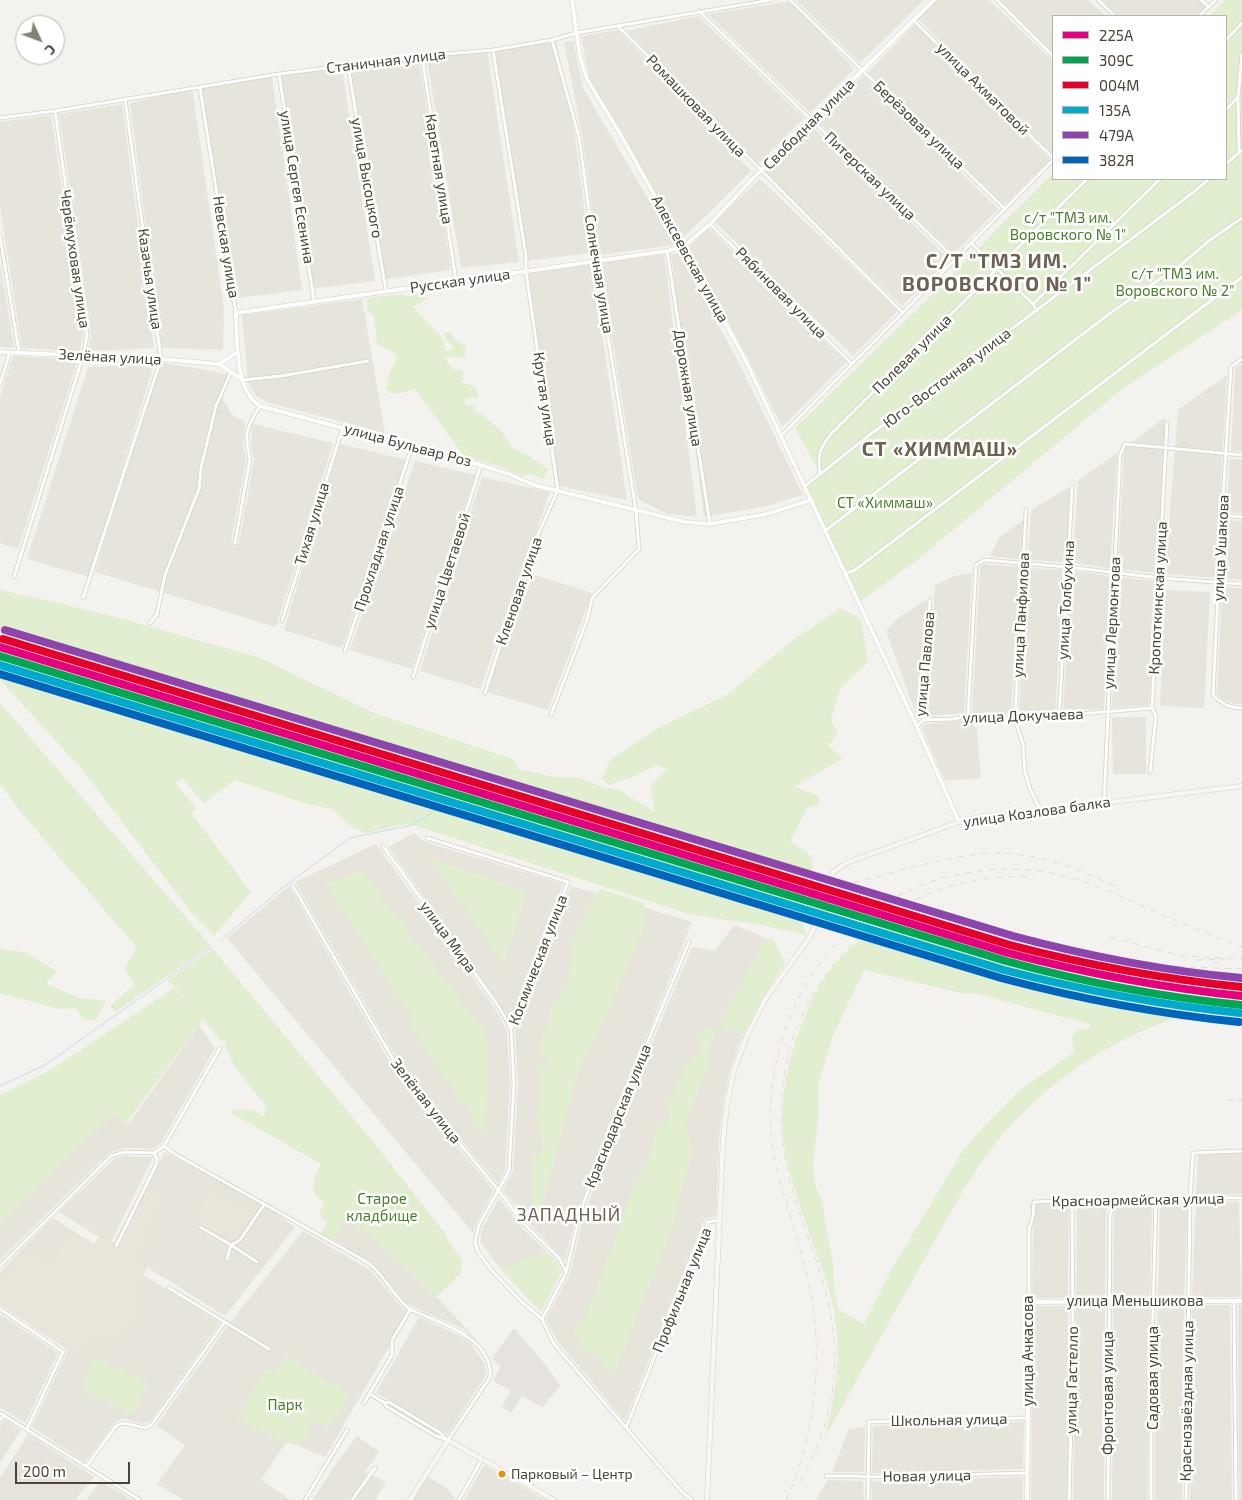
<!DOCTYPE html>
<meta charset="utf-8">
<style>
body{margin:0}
#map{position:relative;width:1242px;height:1500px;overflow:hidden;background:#f4f2ee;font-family:"Exo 2",sans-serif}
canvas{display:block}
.legend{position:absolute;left:1052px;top:15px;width:175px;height:165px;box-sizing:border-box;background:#fff;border:1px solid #b7b4b0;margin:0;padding:6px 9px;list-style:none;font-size:15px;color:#4b4439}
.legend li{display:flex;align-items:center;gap:10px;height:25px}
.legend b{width:25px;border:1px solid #b7b4b0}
.north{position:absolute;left:15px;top:15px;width:50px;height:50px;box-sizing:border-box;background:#fff;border:1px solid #b7b4b0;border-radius:50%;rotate:133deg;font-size:14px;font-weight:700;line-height:20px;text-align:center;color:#4b4439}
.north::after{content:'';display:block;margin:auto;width:18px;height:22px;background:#868178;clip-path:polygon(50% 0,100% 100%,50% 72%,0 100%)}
.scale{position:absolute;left:15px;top:1462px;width:115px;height:22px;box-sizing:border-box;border:2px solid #4b4439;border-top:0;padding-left:6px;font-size:15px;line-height:18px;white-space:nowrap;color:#4b4439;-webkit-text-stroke:4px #fff;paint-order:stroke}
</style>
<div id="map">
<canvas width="1242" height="1500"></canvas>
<ul class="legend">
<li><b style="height:6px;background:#e5007d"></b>225А</li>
<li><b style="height:6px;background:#00a651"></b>309С</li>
<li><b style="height:6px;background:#e4002b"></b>004М</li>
<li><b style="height:6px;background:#00a9ce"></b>135А</li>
<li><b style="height:6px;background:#8e44ad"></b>479А</li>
<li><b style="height:6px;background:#0065bd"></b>382Я</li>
</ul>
<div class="north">С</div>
<div class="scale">200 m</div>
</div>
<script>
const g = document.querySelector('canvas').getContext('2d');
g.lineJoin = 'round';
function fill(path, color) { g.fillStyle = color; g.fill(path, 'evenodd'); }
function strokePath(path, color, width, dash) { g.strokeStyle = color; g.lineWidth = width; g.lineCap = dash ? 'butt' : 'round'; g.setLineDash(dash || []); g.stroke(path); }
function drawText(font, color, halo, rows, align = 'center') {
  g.font = font + ' "Exo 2",sans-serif'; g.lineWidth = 5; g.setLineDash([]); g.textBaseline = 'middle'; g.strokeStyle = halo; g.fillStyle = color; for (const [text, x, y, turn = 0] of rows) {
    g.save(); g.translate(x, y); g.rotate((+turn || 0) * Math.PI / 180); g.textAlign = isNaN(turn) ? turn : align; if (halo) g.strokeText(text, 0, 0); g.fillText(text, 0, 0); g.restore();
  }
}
const residential = new Path2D(`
 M796,0H924L860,63Z
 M935,0H989L1053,61V155L917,18Z
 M1000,0H1088L1106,16H1053V53Z
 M1102,0H1199L1206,7L1196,16H1119Z
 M786,2L793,3L854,69L810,113L708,14Z
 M698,16L804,118L757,165L627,31Z
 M915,24L1050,160L1004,205L868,72Z
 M618,30L751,171L682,239L590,81L581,36Z
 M556,40L575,138L590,253L527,261L495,48Z
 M573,41L583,88L675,245L598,255L583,140L564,42Z
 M487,49L519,262L461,268L427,59Z
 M419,59L451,270L382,280L350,67Z
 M342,68L375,281L310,289L280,76Z
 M863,75L998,209L954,254L817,121Z
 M272,77L302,290L238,298L231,302L199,87Z
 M192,88L224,309L223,350L162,348L130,103Z
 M122,104L154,348L88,351L91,334L59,114Z
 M51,115L83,334L80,351L22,348L0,206V122Z
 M811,126L949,259L902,306L764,173Z
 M760,179L898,311L853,356L715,222Z
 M709,228L846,362L782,427L749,360L688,248Z
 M679,253L740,365L803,495L763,507L704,517L671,254Z
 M664,254L697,517L668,514L638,499L600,263Z
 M0,261L14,348L0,347Z
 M591,261L627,500L558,486L528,269Z
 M362,299L385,433L269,403L256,396L248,382L242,314H250Z
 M13,356L78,359L18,549L0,543V397Z
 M160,362L227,374L221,395L231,414L245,422L243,446L246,459L231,542L234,547L239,543L254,460L251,445L252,424L333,443L276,627L95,572Z
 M154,364L89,577L27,559L88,367Z
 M1242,364V451H1231L1235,369Z
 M1227,375L1215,578L1165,574L1178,410Z
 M1165,417V448L1157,573L1118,569L1124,449Z
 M340,444L407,460L342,648L284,630Z
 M1117,453L1110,568L1073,563L1078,480Z
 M1230,459L1242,460V513L1226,512Z
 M415,461L475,475L412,669L350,650Z
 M482,477L550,492L480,689L420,671Z
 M1073,485L1065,562L1028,560L1031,510Z
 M1025,519L1020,559L990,556L999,537Z
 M1226,520L1242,521V580L1223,579Z
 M985,564L1019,567L1011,715L972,713L980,567Z
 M1027,568L1064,570L1055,711L1019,715Z
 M1072,571L1110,576L1104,709L1063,710Z
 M528,573L592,593L548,710L487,692Z
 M972,573L964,713L927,716L935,586L954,576Z
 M1118,577L1156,581L1149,705L1112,708Z
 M1222,587L1242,588V704H1234L1222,699L1217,694Z
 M1165,590L1210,592L1204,708L1160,706Z
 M927,599L918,720L886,631L899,617Z
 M1112,717H1146V774H1113Z
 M968,720L977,729L981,778L945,781L922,728L925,724Z
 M414,833L425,842L563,884L510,1020L389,847Z
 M376,844L493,1006L507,1030L510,1084L505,1170L498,1184L404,1071L295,882Z
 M289,886L397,1075L494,1191L476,1223L473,1233L227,938Z
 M571,886L692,922L577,1212L565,1260L527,1221L503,1190L513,1171L518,1084L515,1029Z
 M734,925L766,938L720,1024L722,1029L743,1035L731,1066L723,1103L719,1140L716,1216L704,1220L625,1421L558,1342L546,1319L570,1274L584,1215L606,1155L692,947L715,951Z
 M199,1025L215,1048L161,1143L152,1149L124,1148L109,1153L0,1260V1221L114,1114L126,1123L130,1122Z
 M165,1152L264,1205L295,1227L225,1316L117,1248Z
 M1242,1153V1194H1196L1198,1155Z
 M125,1156L153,1157L110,1244L59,1212L114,1159Z
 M499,1198L521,1227L557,1261L561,1273L541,1312L501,1270L480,1241L483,1227Z
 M1114,1201H1152L1150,1297H1113Z
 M1160,1201H1188L1184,1297H1158Z
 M1106,1202L1105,1298H1076L1077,1203Z
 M1196,1202H1239L1241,1297H1192Z
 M1069,1203L1068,1298H1032L1033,1229L1030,1204Z
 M349,1214L428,1288L480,1343L462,1328L407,1304L375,1265L331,1238Z
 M53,1218L220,1323L150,1421L143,1424L125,1419L117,1420L85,1462L32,1427L67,1353V1349L0,1305V1272Z
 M303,1231L370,1270L403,1309L410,1313L386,1352L325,1457L287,1441L261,1480L291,1500H184L157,1484L185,1445L156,1426L229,1324Z
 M1113,1305H1150L1147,1500H1112Z
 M1158,1305H1184L1182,1500H1155V1384Z
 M1192,1305H1230L1232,1500H1190Z
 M1238,1305H1242V1500H1239Z
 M1032,1306H1068V1500H1031Z
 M1076,1306H1105L1104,1500H1073Z
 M0,1314L58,1353L25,1423L0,1407Z
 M419,1317L458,1335L471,1344L484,1363L486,1375L448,1434L376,1393Z
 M5,1420L21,1430L0,1463V1426Z
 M1024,1422L1023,1469L872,1473L873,1426Z
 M865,1427L864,1472H832L849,1429Z
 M28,1434L94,1477L75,1500H0V1478Z
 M357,1436L379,1452L365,1472L386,1482L375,1500H313L333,1468Z
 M484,1465L546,1500H464Z
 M427,1476L448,1489L455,1500H412Z
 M1023,1477V1500H872L871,1481Z
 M828,1480L863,1481L864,1500H816Z
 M101,1481L132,1500H86Z`);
const industrial = new Path2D(`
 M514,1328L540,1358L560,1385L543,1407L522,1396L511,1413L502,1407L511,1390L493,1381L501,1367L492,1358Z
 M35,1440L49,1450L38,1470L56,1481L46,1494L13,1471Z`);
const education = new Path2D(`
 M155,1163L158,1164L147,1187L163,1195L144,1230L148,1232L135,1257L148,1265L134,1294L137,1296L133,1301L139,1306L121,1336L109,1337L94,1330L82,1352L0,1305V1276L1,1275L7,1278L24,1250L41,1262L54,1261L69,1233L92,1246L99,1237L114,1242Z
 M210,1191L249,1214L235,1241L219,1233L218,1235L203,1226V1222L196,1218Z`);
const green = new Path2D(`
 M1225,0H1242V310L1122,389L911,565L858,603L805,486L820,473L795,428L942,285L1053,173V179H1226V16H1209Z
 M417,293L427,299L413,307L444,339L445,350L449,351L453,347L446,339L444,332H449L458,342L467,347L464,358L444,357L454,370L462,369L464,377L461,382L476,387L478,398H465L466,405L475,406L476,413L482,414L504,434L512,448L528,455L548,469L543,479L529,474L524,477L502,467L464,456L415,389L402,393H389L386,388L389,374L398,357L395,353L377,344L374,315L367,311V298L402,294L410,297Z
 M0,590L97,612L258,657L376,714L513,759L518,769L555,777H578L602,787L620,790L655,812L650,786L667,769L657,765L632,777L609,785L602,779L610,760L660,727L727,695L793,640L840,608L861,619L868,662L840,689L831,720L838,733L828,746L843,758L794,787L819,796V805L808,807L790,841C807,854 817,852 810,877L742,862L655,828L656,824L643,830L614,826L575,814L500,787L499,779L464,772L439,770L281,726L0,641Z
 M0,663L279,739L338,771L350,760L628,843L782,893L794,902L807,935L766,926L689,914L416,826L406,824L366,833L353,828L332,809L307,804L235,780L204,803L182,778L175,783L196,808L192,814L251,892L214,936L190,911L81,768L0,680Z
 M0,703L211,946L115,1012L110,1006L134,985L124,968L137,948L20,811L0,784Z
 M430,858L527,892L504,965Z
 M362,871L489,1038L486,1137L410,1026L413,1019L325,884Z
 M600,889L645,903L644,927L606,1018L580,1066L541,1211L531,1203V1183L533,1155L539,1158L544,1145L536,1120L540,1088L538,1067L549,1062L539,1050L551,1010L568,982L571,944Z
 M887,924L933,933L990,952L1042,967L1088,978L1169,993L1242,1001V1007C1151,1008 1045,1077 992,1148C966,1182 946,1221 925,1258C892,1318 858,1377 825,1437C834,1399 841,1364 836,1325C833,1295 821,1266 811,1238C801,1208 788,1175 784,1144C778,1098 789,1053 807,1011C822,975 850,940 887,924ZM864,970L961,993L978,994L1092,1025L1089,1029L1077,1030L1072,1038L1074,1052L1020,1090L984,1126L962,1152L889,1274L864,1324L839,1310L834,1289L833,1262L825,1223L823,1204L821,1197L816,1188L813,1166L818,1119L819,1082L833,1036Z
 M766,938L773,939L785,963L759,1005L743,1035L722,1029L720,1024Z
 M0,949L24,952L57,971L46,984L79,998L106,1001L95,1021L83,1019L76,1008L59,1009L0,993Z
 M213,949L378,1148L445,1233L446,1237L463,1262L459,1276H457L454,1281L436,1297L403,1265L346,1217L332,1240L321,1234L327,1221L319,1216L324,1202C306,1192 315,1178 321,1164L231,1113L233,1110H254L264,1117L266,1105C252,1088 228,1064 225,1041L220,1040L203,1019L126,1123L114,1114L0,1221V1095L52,1069L174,988L192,1005L168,980Z
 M706,1027L715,1031L709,1050L708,1067L686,1123L692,1153L670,1234L615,1373L603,1366L602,1356L583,1350L574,1330L588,1312L631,1195L649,1157L659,1120L665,1123L671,1115L665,1109L682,1073L702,1047L698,1042Z
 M546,1251L557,1261L561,1273L541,1312L501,1270Z
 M285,1356L350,1395L328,1429L316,1421L300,1444L286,1443L237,1419L266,1369L275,1372Z
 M96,1357L149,1383L133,1414L80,1388Z`);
const stream = new Path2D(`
 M220,941L281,889L350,838L412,825L446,804L515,810L519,794
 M0,1086L45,1065L212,947`);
const minor = new Path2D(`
 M790,0L1005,209
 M997,0L1053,56
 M1098,0L1115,16
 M1201,0L1209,7
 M699,11L955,259
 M1199,16L1216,0
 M913,20L1053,158
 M618,26L902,312
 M1226,40L1242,23
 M422,56L456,281
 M348,66L386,291
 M279,74L314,301
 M200,88L236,313
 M1226,110L1238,97
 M0,118L55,111L279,74L422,56L493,50L552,40L576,33L771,0
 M1239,152L1238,97L1242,54
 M1226,164L1242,150
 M710,224L851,363
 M0,236L19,352
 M971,243L1033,304L1037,311
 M667,251L710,524
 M1033,304L1160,179
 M1242,359L1231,367L1222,515L1213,695C1222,704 1230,708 1242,708
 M243,380L281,376L368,361
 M0,384L10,352
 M781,436L1053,160
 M820,473C817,454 820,448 832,433L1087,179
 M805,486L872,433L964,367L997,340L1195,191L1209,179
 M1026,510L1015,719L1023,744L1025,772L1030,789L1042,813
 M1222,515L1242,517
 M825,531L1113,311L1183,263L1210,240L1242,218
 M235,543L250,459C244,432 246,428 260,406
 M845,574L855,570L1242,277
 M14,577L83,356L87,335L55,111
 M83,598L161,359L125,99
 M282,621L343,427
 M150,623L157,614L165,575L199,489L201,468L216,406L231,372
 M345,651L412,446
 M413,677L481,465
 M485,693L531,550L558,490L526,272V256L493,50
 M1059,714L1068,567L1072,486
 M551,715L587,620L592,598L639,549L636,511L596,261L579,137L552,40
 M968,716L976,565L984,560L1068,567L1160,578L1242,584
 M923,720L954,719L968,716L1015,719L1152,708
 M917,727L923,720L930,600
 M1150,772L1156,716L1152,708L1167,423
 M1104,803L1120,455L1125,444L1242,455
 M427,838L568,882L511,1029L514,1084L509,1171L479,1225L475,1242L478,1252L493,1272L522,1302L542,1319L554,1344L653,1459L683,1493L692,1500
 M383,846L497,1004L511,1028
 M293,886L401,1073L499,1191L524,1224L560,1259L566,1273
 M164,1146L173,1153L360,1258C364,1261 369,1263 373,1267C386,1279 394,1296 408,1308C413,1312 422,1314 428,1317C453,1327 493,1344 490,1377L448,1440
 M200,1227L231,1245L257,1262
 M116,1246L156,1165L157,1159L154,1153
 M227,1259L231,1245L240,1240L264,1205
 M0,1266L111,1156L125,1152L154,1153L164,1146L220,1048
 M169,1288L269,1349
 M1234,1301L1236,1500
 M1029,1302V1229L1033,1217L1034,1202L1156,1197L1242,1198
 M0,1309L63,1352L27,1429
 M542,1319L566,1273L580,1213L602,1153L689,942
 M370,1394L385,1403L389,1402L439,1432L448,1440
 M364,1403L392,1355V1340L410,1310
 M385,1403L386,1406L436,1436L445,1439
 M0,1413L140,1500
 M0,1420L4,1415
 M626,1428L708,1222L720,1220
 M86,1467L116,1426C126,1420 136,1427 146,1428L152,1424L225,1322
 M826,1476H857L867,1477L1027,1473
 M305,1500L347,1430
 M352,1500L375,1468
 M459,1500L482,1459
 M868,1500L869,1422L946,1419L1028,1418
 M1069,1500L1073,1344L1072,1200
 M1108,1500L1110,1215L1117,1198
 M1151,1500V1384L1156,1197
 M1186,1500L1190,1198L1193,1153L1242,1151`);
const tertiary = new Path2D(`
 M572,0L580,57L587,79L622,137L744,357L917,727L959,822
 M0,352L161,359L219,364L238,352
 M219,364L243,380
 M811,500L767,514L710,524L685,522L534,485L509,474L481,465L260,406C235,392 237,338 236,313L667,251L683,247L710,224L760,171L934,0
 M1027,1500L1029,1302L1242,1301`);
const secondary = new Path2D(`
 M410,1500L448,1440L554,1500
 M707,1500L723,1140L727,1103L735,1067L748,1033L766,998L809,938L815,926L832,873L846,863L959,822L985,816L1042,813L1104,803L1242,786`);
const rail = new Path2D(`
 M746,873C776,879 808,887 839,884C865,882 888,873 913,867C935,862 957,856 980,854C1030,849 1077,867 1121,890
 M932,912L1102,958L1164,966L1242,969
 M1110,937L1182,956L1242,959
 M963,940C1041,955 1119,975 1200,974
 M1197,960L1225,959
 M1133,977L1180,984L1242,988
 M1227,1100H1242
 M800,1482C826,1436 840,1383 833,1330C827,1278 803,1231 790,1181C766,1087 791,998 864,933C909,893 974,873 1033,877
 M786,1500C815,1437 823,1362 811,1294C808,1275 802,1257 797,1239C788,1204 774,1170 771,1134C769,1105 772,1076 780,1047C812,927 922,854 1045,872C1081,877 1114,894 1147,908C1178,922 1210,935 1242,947`);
const rail1 = new Path2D(`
 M0,647L1008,953C1085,973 1163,988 1242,996`);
const rail2 = new Path2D(`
 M0,656L1006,961C1083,982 1161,997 1241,1005`);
const rail3 = new Path2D(`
 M3,639L1010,945C1087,965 1163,979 1242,987`);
const rail4 = new Path2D(`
 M0,665L1004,970C1082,990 1160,1005 1240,1013`);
const rail5 = new Path2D(`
 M5,630L1013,936C1088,956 1164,971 1242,978`);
const rail6 = new Path2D(`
 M0,674L1001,978C1080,999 1159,1014 1239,1022`);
const markers = [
 [502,1474,4.5,"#dd9709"]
];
const busNames = [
 ["Парковый – Центр",511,1474]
];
const streetNames = [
 ["Станичная улица",386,61,-7],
 ["улица Ахматовой",983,89,45],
 ["Ромашковая улица",696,106,46],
 ["Свободная улица",809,124,-45],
 ["Берёзовая улица",919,125,44],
 ["Каретная улица",439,169,81],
 ["Питерская улица",870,176,44],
 ["улица Высоцкого",367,178,80],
 ["улица Сергея Есенина",297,187,81],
 ["Невская улица",226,247,81],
 ["Черёмуховая улица",75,259,82],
 ["Алексеевская улица",690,259,61],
 ["Солнечная улица",599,274,81],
 ["Казачья улица",150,279,82],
 ["Русская улица",460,281,-8],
 ["Рябиновая улица",781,293,45],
 ["Полевая улица",912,354,-45],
 ["Зелёная улица",110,357,3],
 ["Юго-Восточная улица",947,378,-37],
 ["Дорожная улица",688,388,81],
 ["Крутая улица",545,399,82],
 ["улица Бульвар Роз",408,445,15],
 ["Тихая улица",312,524,-73],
 ["улица Ушакова",1221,548,-87],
 ["Прохладная улица",379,549,-72],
 ["улица Цветаевой",447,571,-72],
 ["Кленовая улица",519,591,-71],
 ["Кропоткинская улица",1158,598,-87],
 ["улица Толбухина",1066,600,-87],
 ["улица Панфилова",1021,615,-87],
 ["улица Лермонтова",1112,623,-87],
 ["улица Павлова",925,664,-85],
 ["улица Докучаева",1023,716,-2],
 ["улица Козлова балка",1037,812,-8],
 ["улица Мира",448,937,54],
 ["Космическая улица",538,960,-69],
 ["Зелёная улица",426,1101,52],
 ["Краснодарская улица",618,1116,-68],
 ["Красноармейская улица",1138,1200,-1],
 ["Профильная улица",682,1290,-68],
 ["улица Меньшикова",1135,1301],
 ["улица Ачкасова",1028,1351,-90],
 ["Садовая улица",1153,1378,-90],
 ["улица Гастелло",1072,1380,-89],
 ["Фронтовая улица",1108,1393,-90],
 ["Краснозвёздная улица",1187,1401,-89],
 ["Школьная улица",949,1420,-1],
 ["Новая улица",927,1476,-1]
];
const parkNames = [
 ["с/т \"ТМЗ им.",1068,218],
 ["Воровского № 1\"",1068,235],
 ["с/т \"ТМЗ им.",1175,274],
 ["Воровского № 2\"",1175,291],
 ["СТ «Химмаш»",885,503],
 ["Старое",382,1199],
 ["кладбище",382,1216],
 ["Парк",285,1405]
];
const quarterNames = [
 ["ЗАПАДНЫЙ",569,1215]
];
const districtNames = [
 ["С/Т \"ТМЗ ИМ.",997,261],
 ["ВОРОВСКОГО № 1\"",997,284],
 ["СТ «ХИММАШ»",940,449]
];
fill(residential, '#e7e4dc');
fill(industrial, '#e6e2de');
fill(education, '#eae5da');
fill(green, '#e1eecf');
strokePath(stream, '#c0ddf1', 1);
strokePath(minor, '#d2d0cb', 4.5);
strokePath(tertiary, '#d2d0cb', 5);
strokePath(secondary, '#d3cfc5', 5.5);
strokePath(minor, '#fdfdfc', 3);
strokePath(tertiary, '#fdfdfc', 4);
strokePath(secondary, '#f7f6f1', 4.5);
strokePath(rail, '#dbdbda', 1, [6, 6]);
strokePath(rail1, '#e5007d', 8);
strokePath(rail2, '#00a651', 8);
strokePath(rail3, '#e4002b', 8);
strokePath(rail4, '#00a9ce', 8);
strokePath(rail5, '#8e44ad', 8);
strokePath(rail6, '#0065bd', 8);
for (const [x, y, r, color] of markers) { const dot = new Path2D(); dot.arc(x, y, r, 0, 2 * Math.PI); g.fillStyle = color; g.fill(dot); strokePath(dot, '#fff', 2); }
drawText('14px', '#4b4439', '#fff', busNames, 'left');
drawText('15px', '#4b4439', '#fff', streetNames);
drawText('15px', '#4a7f2a', '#fff', parkNames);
g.letterSpacing = '1px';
drawText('18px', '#6e6250', '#fff', quarterNames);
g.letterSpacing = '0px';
g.letterSpacing = '1px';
drawText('bold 20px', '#6e6250', '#fff', districtNames);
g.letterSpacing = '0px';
</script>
